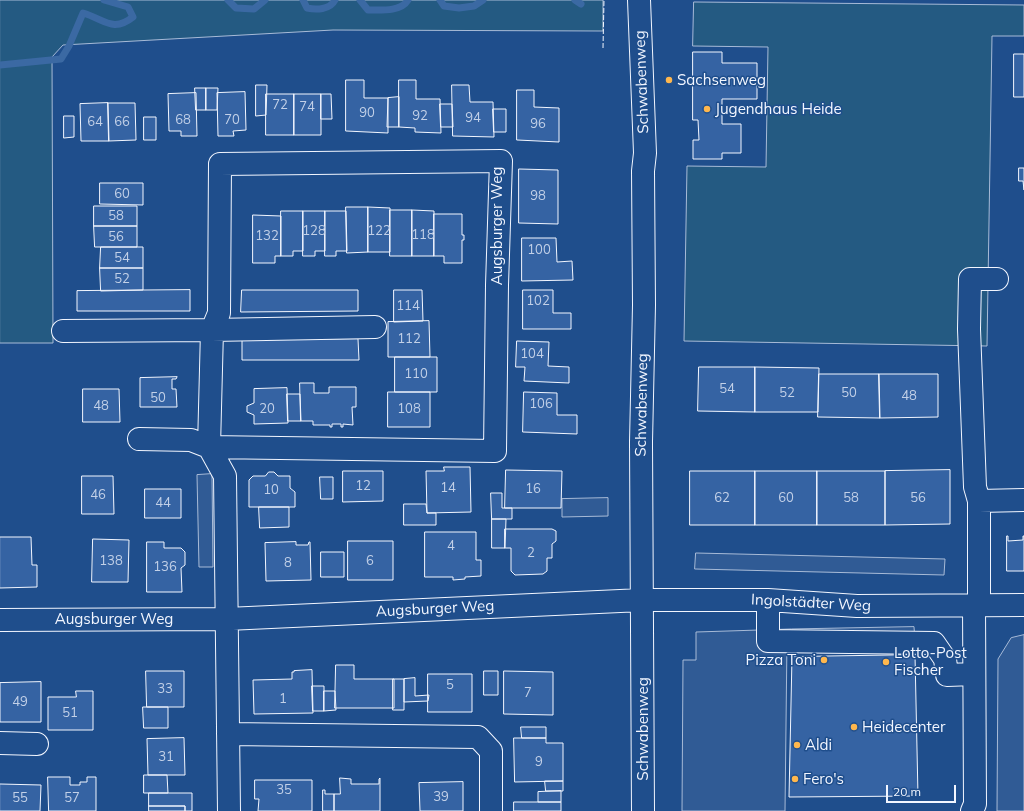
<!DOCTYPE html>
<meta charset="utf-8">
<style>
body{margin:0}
#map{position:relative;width:1024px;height:811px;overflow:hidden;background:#1f4e8c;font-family:Mulish,sans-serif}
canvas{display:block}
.scale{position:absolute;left:886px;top:785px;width:70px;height:18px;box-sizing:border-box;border:2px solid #f2f6ff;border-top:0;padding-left:5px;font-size:12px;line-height:14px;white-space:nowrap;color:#f2f6ff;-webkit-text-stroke:3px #1f4e8c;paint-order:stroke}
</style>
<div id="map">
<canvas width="1024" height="811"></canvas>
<div class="scale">20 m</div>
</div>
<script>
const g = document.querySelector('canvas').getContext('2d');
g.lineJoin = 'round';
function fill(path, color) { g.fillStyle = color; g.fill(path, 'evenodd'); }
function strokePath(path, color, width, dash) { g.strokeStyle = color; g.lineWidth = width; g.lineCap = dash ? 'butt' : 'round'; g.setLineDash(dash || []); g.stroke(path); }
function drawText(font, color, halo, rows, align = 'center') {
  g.font = font + ' Mulish,sans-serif'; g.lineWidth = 3; g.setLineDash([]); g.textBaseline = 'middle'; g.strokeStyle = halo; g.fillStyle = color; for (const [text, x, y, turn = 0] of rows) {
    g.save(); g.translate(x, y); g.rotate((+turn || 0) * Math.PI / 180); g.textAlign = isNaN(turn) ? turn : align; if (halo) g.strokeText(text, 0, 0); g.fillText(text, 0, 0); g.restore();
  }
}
const green = new Path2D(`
 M0,0H603V31L333,30L63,45L52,57L53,343H0Z
 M694,2L1024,5V36H992L987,346L684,341L687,166L766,167L768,47L693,46Z`);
const parking = new Path2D(`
 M212,474L213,567H199L197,475Z
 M608,498V516L562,517V499Z
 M696,553L945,559L944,575L695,569Z
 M914,627L915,640L787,639L785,811H682L683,660H696V632L791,629Z
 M1024,635V811H997L998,659L1011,638Z`);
const stream = new Path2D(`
 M228,0L236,8L254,9L265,0
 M303,0L307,8C316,10 330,10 335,0
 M360,0L368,10C380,10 401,12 408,0
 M440,0L444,6L459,8L474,6L483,0
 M575,0L581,4
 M0,65L61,59L69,46L83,13C104,19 113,33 133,17L128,7L104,0`);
const building = new Path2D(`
 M693,52H722V63H757V99H722V124H741V153H722V159H693V140H699L698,120H693Z
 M1014,54H1024V97H1014Z
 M346,80H364V98H388V133L346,131Z
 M399,80H416V99H440L441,133L415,132V128L399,127Z
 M256,85H267L266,115L256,116Z
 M452,85H469L470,102H493L494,137L453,136Z
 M195,88H206V110H196Z
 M206,88H218L217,110H206Z
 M517,90H534V107L559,108V142L517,140Z
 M245,92L246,130L233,131L234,136H218L217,93Z
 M196,93L197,136H181V131H169L168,94Z
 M266,94H294V135H266Z
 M294,94H321V135H294Z
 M321,94H331L332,119H321Z
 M399,97V127H387L388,98Z
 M108,103H135L136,140L109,141Z
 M108,103L109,141H81L80,104Z
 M440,104H452L453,127H441Z
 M493,109H506V132H494Z
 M64,116H74V137L64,138Z
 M144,117H156V140H144Z
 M1019,168H1024V190L1023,181H1019Z
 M519,169L558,170V224L519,223Z
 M100,183H143V205L100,204Z
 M94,206H137V226H94Z
 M346,207H368V252L347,253Z
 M368,207L390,208V252H368Z
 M390,210H412V256H390Z
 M412,210L434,211V256H412Z
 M281,211H303V251H293V256H281Z
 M303,211H325V251H315V256H303Z
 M325,211H346L347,251H336V256H325Z
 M434,214H462V235H464V240H462V263H444V256H434Z
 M253,215L281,216V256H275V263H253Z
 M94,226H137V247H95Z
 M522,238H556L557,262L572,261L573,280L522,281Z
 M101,247H143V268H100Z
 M100,268H143V290L101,291Z
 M190,290V311H77V291Z
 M242,290H358V311L241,312Z
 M394,290H422L423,321L394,322Z
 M523,290H553V313H571V329H523Z
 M429,321L430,357H388V322Z
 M358,339L359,360H242V340Z
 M517,341L549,342L548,366L569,367V383L524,381L525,367H516Z
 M395,357H437V392H395Z
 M699,367H755V412L698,411Z
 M755,367L819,368L818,412H755Z
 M819,374H879L880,418L818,417Z
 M879,374H938V417L880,418Z
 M177,377L176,379H172V389H176L177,407H140V378Z
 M300,383H314V393H329V387H356V407H352L353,425L343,424V427H341V424H332V427H330V425H313V421H301Z
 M287,388L288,423L254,424V415L247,412V406L254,403V389Z
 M83,389H119L120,422H83Z
 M388,392H430V427H388Z
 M524,392L557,393V415H577V434L523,432Z
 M287,394H300L301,421H288Z
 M444,467H470L471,512L427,513L426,471H444Z
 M506,470L562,471L561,508H505Z
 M950,470V524L885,525V471Z
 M343,471H383V501L343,502Z
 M690,471H755V525H690Z
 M755,471H817V525H755Z
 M817,471H885V525H817Z
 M269,472H274L278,476H290V488L295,492V507H249V480L253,476H265Z
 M82,476H113L114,514H82Z
 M320,477H333V499H321Z
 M145,489H181V518H145Z
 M491,493H502V508H512V519H492Z
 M404,504H426L427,513H436V525H404Z
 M259,507H289V527L260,528Z
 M492,519H506L505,548H492Z
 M505,529H552L556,531V541L552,544V558H547V571L543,574L515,575L511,571V548H505Z
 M425,532H476V560H481V576L465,577V579L453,580V577H425Z
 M1007,536H1008V541L1023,540V536H1024V571H1007Z
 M0,537H31L32,565H37V587L0,588Z
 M93,539L129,540L128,582H92Z
 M348,541H393V580H348Z
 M147,542H164V548H181L185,552V565L181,568L182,592H147Z
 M296,542V545H308L309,542H310L311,580L266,581L265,543Z
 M321,552H344V577H321Z
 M915,655L918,796L789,797L792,657Z
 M336,665H354V679H394V708H335Z
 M312,670L313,713L254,714L253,680L292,679V672H294V671Z
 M146,671H184V707H147Z
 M484,671H498V695H484Z
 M504,671L553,672V715L504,714Z
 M428,674H472V712H428Z
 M415,678V696L429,695L428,701L404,702V679Z
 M393,679H404V710H393Z
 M41,682V722H0V683Z
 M312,686H324V711H313Z
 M76,691H93V730H48V697H76Z
 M324,691H335L336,710L324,711Z
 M143,707H168V728H144Z
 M521,727H546V738H522Z
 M184,738L185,775H148L147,739Z
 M514,738H546V743H563V781L515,782Z
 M144,775H167L168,793H144Z
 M48,777H70V785H80V782H87V777H96V811H49Z
 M340,778L351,779V784H379V779L380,778V811H334V794H340Z
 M255,780H312V811H258L259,799H255Z
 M545,781H563V791H546Z
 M463,782V811H420L419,783Z
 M0,784L41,785L40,811H0Z
 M323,790H325V794H334V811H323Z
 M561,791V802H538V792Z
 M149,793H192V811H185V806H149Z
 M514,802H561V811H514Z
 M149,806H185V811H149Z`);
const minor = new Path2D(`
 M639,0L645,153L643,171L644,305L641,442L643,811
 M63,331L212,330L375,327
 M139,439L191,440L209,447L212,330L219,313L220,164L501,161L497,285L495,451L209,447L225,476L229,811
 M979,501L1024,500
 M768,600V641L934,643L945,659L947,675L974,674
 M979,605V501L975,487L969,329L970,279H997
 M0,620L227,619L642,600H768L857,606L1024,605
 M228,734L478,737L491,751V811
 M0,743L37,744
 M972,811L975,804L974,605`);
const fence = new Path2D(`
 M603,48L604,0`);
const markers = [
 [669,80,4,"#ffb74d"],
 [707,109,4,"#ffb74d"],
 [824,660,4,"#ffb74d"],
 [886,662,4,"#ffb74d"],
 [854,727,4,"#ffb74d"],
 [797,745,4,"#ffb74d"],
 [795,779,4,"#ffb74d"]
];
const numberNames = [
 ["72",280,105],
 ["74",307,107],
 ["90",367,113],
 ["92",420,116],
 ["94",473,118],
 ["68",183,120],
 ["70",232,120],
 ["64",95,122],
 ["66",122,122],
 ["96",538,124],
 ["60",122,194],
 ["98",538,196],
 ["58",116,216],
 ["128",314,231],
 ["122",379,231],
 ["118",423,235],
 ["132",267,236],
 ["56",116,237],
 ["100",539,250],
 ["54",122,258],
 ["52",122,279],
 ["102",538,301],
 ["114",408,306],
 ["112",409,339],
 ["104",532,354],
 ["110",416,374],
 ["54",727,389],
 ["52",787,393],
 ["50",849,393],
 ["48",909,396],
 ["50",158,398],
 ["106",541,404],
 ["48",101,406],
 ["20",267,409],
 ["108",409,409],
 ["12",363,486],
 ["14",448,488],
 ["16",533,489],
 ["10",271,490],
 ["46",98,495],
 ["62",722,498],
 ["60",786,498],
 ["58",851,498],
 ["56",918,498],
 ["44",163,503],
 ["4",451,546],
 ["2",531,553],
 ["138",111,561],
 ["6",370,561],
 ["8",288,563],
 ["136",165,567],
 ["5",450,685],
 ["33",165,689],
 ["7",528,693],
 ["1",283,699],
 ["49",20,702],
 ["51",70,713],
 ["31",166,757],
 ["9",539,762],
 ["35",284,790],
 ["39",441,797],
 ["55",20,798],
 ["57",72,798]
];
const poiNames = [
 ["Sachsenweg",677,80],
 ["Jugendhaus Heide",715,109],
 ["Lotto-Post",894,653],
 ["Fischer",894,670],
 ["Pizza Toni",816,660,"right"],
 ["Heidecenter",862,727],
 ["Aldi",805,745],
 ["Fero's",803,779]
];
const streetNames = [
 ["Schwabenweg",642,82,-92],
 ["Augsburger Weg",497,226,-90],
 ["Schwabenweg",642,405,-89],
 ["Ingolstädter Weg",811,603,3],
 ["Augsburger Weg",435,609,-3],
 ["Augsburger Weg",114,619],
 ["Schwabenweg",643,729,-90]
];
fill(green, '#245a82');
strokePath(green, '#a8bbd7', 1);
fill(parking, '#305b95');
strokePath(parking, '#a8bbd7', 1);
strokePath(stream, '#3b69a3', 7);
fill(building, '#3563a3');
strokePath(building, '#f2f6ff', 1);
strokePath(minor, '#f2f6ff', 24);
strokePath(minor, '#1f4e8c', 22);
strokePath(fence, '#f2f6ff', 1, [5, 2]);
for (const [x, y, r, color] of markers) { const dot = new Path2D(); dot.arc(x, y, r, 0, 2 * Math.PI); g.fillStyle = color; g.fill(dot); strokePath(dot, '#1f4e8c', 1.5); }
drawText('13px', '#c3d1e8', null, numberNames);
drawText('15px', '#f2f6ff', '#1f4e8c', poiNames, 'left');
drawText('15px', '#f2f6ff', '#1f4e8c', streetNames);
</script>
